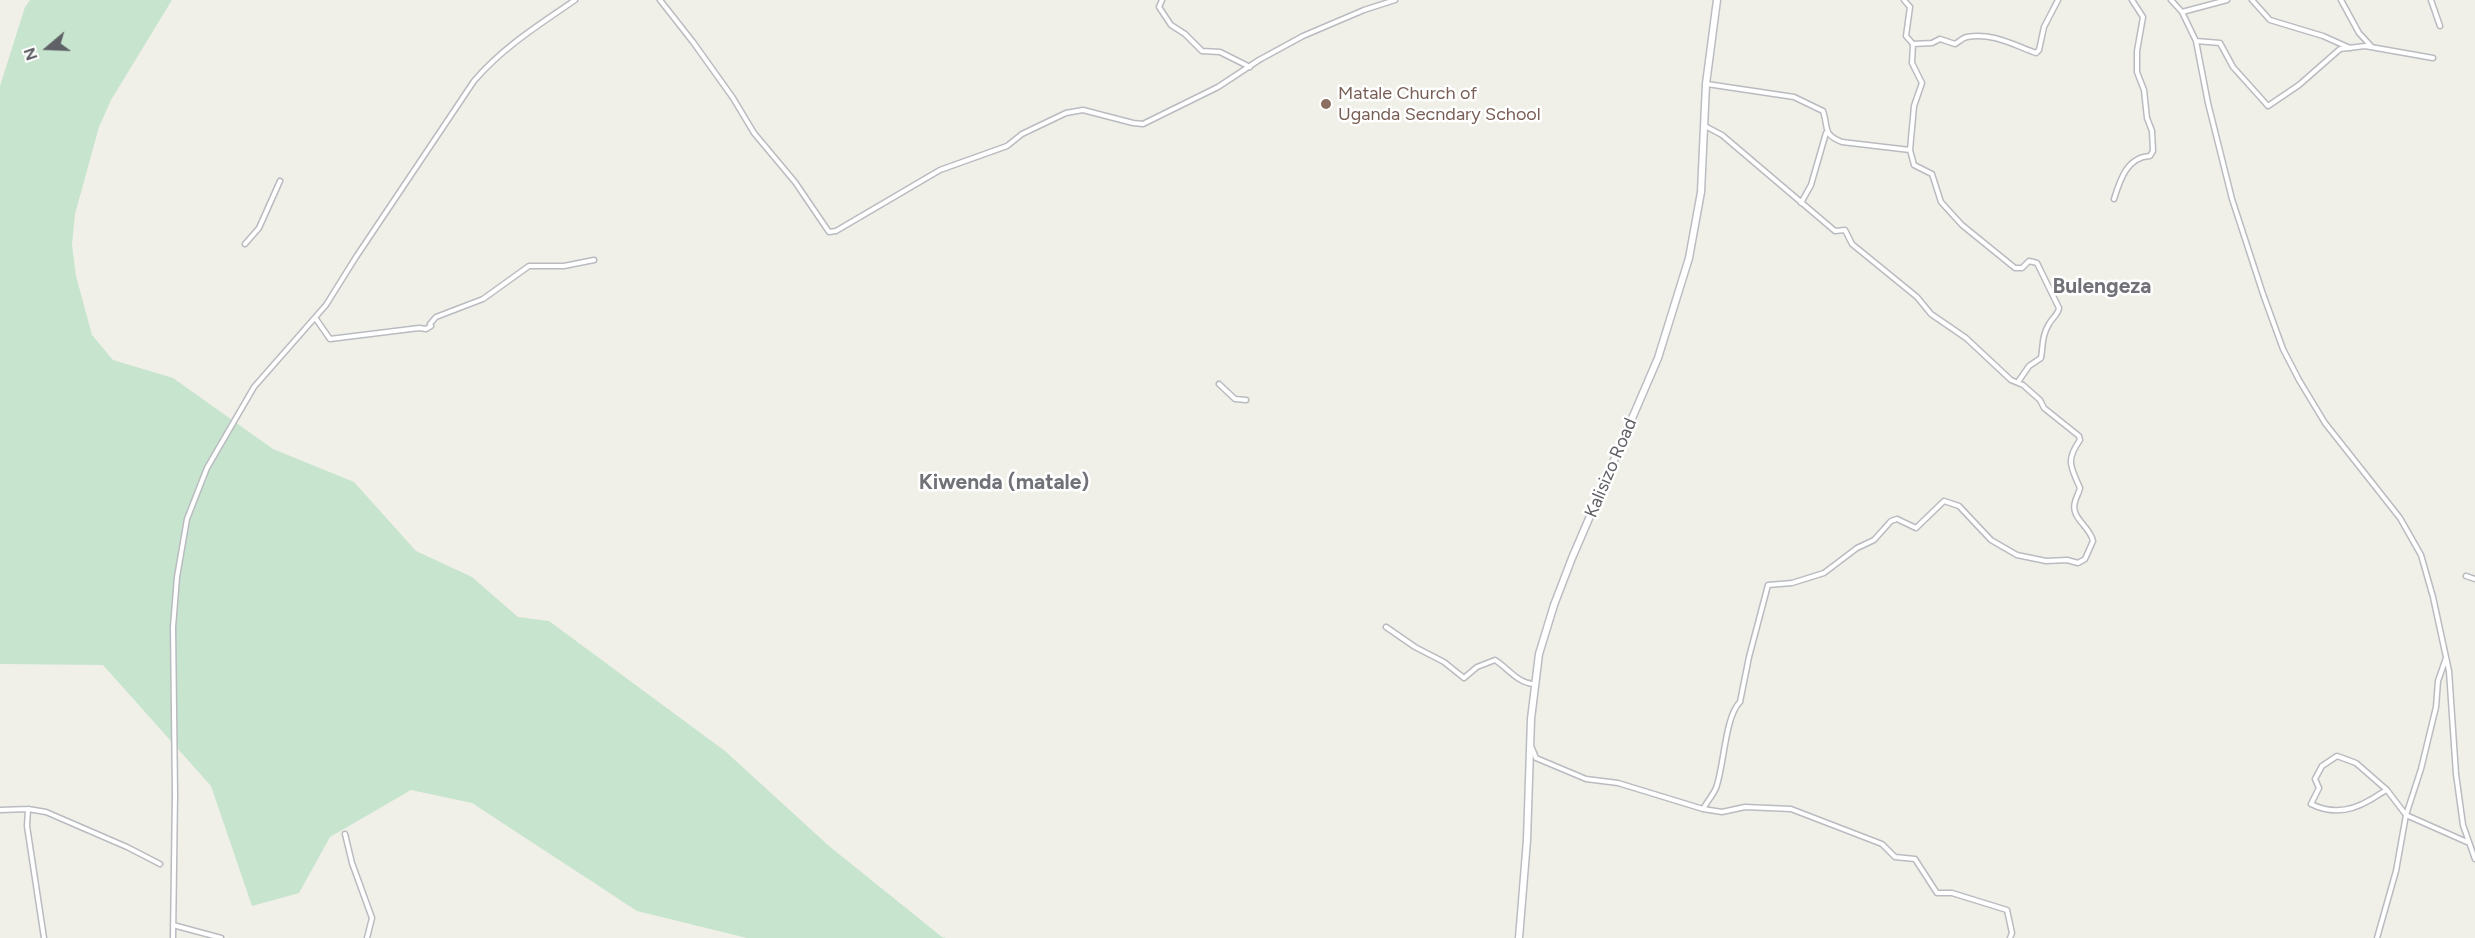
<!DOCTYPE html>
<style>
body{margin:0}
#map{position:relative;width:2475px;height:938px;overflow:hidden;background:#f0f0e8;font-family:Figtree,sans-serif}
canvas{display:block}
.north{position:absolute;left:18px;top:18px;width:60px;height:60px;-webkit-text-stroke:4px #fff;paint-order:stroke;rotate:251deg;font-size:16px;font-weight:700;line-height:24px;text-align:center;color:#5f6166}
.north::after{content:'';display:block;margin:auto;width:21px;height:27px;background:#5f6166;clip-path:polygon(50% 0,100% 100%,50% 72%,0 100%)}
</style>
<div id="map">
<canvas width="2475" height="938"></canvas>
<div class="north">N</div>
</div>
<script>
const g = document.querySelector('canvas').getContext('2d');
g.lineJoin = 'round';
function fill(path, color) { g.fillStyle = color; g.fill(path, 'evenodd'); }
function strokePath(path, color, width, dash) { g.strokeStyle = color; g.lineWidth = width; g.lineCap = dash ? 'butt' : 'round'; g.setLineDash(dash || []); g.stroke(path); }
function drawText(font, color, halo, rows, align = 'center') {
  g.font = font + ' Figtree,sans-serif'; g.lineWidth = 5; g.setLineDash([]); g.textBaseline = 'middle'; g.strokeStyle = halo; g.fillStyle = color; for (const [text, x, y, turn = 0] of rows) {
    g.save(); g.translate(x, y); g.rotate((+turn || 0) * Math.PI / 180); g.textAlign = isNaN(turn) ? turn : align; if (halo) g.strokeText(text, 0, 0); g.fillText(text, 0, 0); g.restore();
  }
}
const green = new Path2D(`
 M30,0H172L111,100L99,127L75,214L72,245L76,276L92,335L113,360L173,378L273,449L354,482L416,551L472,577L518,617L549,621L725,751L829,846L942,937L946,938H747L637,911L472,803L411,790L330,837L299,893L252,906L211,786L103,665L0,664V86L25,7Z`);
const street = new Path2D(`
 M660,0L693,42L733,98L754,133L795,182L829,232L836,231L940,170L1007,146L1022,134L1066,113L1083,110L1133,123L1143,124L1218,87L1259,60L1303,36L1364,10L1395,0
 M1162,0L1159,7L1171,25L1185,34L1202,51L1220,52L1250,67
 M2171,0L2182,12L2196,41L2208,103L2232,199L2263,294L2283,349L2299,380L2325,423L2400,518L2421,555L2433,597L2449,671L2456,774L2463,825L2475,859
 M2252,0L2270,20L2323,36L2350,48
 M2341,0L2359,33L2372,47
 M2431,0L2440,26
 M2182,12L2227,0
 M2196,41L2220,43L2233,67L2268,106L2299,85L2340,49L2365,46L2433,58
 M1913,44L1932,43L1940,39L1955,44C1959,42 1962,38 1967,37C1991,32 2014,45 2036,53L2039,50L2044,27L2058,0
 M1707,84L1794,97L1823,111C1829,129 1822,134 1842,142L1910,150L1914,106L1922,83L1912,63L1913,44L1906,36L1910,7L1904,0
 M1910,150L1914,165L1932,174L1941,202L1962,225L2015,268H2022L2029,261L2037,263L2059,308C2058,315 2052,318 2049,324C2042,335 2043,346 2041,358L2029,366L2018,382
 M2114,199C2120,180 2127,157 2150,156L2153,151L2152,131L2147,118L2144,90L2137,72V51L2143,17L2132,0
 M1801,203L1811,185L1826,133
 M245,244L259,228L280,181
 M316,319L330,339L419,328L426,329L431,326
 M430,324L436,317L483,299L529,266H564L594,260
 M1219,384L1235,399L1246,400
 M2466,576L2475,579
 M1386,627L1415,647L1444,662L1464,678L1477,667L1495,660C1508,668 1517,683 1534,684
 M1532,748L1536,758L1586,779L1618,783L1703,809L1722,812L1745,807L1791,809L1882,844L1895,857L1915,859L1937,893H1952L2007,910L2012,933L2010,938
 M2387,790C2380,793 2376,797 2370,800C2350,812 2331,814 2311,804L2319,788L2315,779L2322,766L2337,756L2356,763L2387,790L2406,815L2467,842
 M28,809L27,826L44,938
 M1703,809C1707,802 1713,795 1716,788C1724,767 1725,716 1740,702L1749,657L1768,585L1792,583L1824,573L1857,548L1874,540L1891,521L1897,519L1916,528L1944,501L1959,506L1991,540L2017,555L2046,561L2067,560L2078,563L2085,559L2093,541C2090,526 2070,518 2075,502C2076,497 2079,493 2080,488C2071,467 2065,461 2080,440L2079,436L2044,408L2040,400L2023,385L2011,380L1966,338L1931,314L1917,297L1852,244L1845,230L1835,231L1722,135L1705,126
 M0,810L28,809L46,812L127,847L160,864
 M345,834L352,863L372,918L367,938
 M173,925L221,938
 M173,938L175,794L173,627L177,577L187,519L207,468L254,387L326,305L356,257L474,81C503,47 539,25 575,0
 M2377,938L2396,871L2406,815L2421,769L2436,707L2438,681L2446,658`);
const secondary = new Path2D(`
 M1519,938L1527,840L1531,719L1539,654L1554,605L1572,558L1658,358L1689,258L1701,192L1706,84L1717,0`);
const markers = [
 [1326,104,6,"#8d6e63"]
];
const educationNames = [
 ["Matale Church of",1338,94],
 ["Uganda Secndary School",1338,115]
];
const streetNames = [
 ["Kalisizo Road",1611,468,-67]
];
const quarterNames = [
 ["Bulengeza",2102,287],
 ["Kiwenda (matale)",1004,483]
];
fill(green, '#c7e4ce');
strokePath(street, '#babbc0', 7);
strokePath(secondary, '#bbbcc2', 9);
strokePath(street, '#fff', 4);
strokePath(secondary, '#fff', 6);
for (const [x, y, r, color] of markers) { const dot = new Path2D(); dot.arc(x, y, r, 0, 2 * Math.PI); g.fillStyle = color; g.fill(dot); strokePath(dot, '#fff', 2); }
drawText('18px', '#785e54', '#fff', educationNames, 'left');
drawText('18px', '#5f6166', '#fff', streetNames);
drawText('bold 21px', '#707278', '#fff', quarterNames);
</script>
